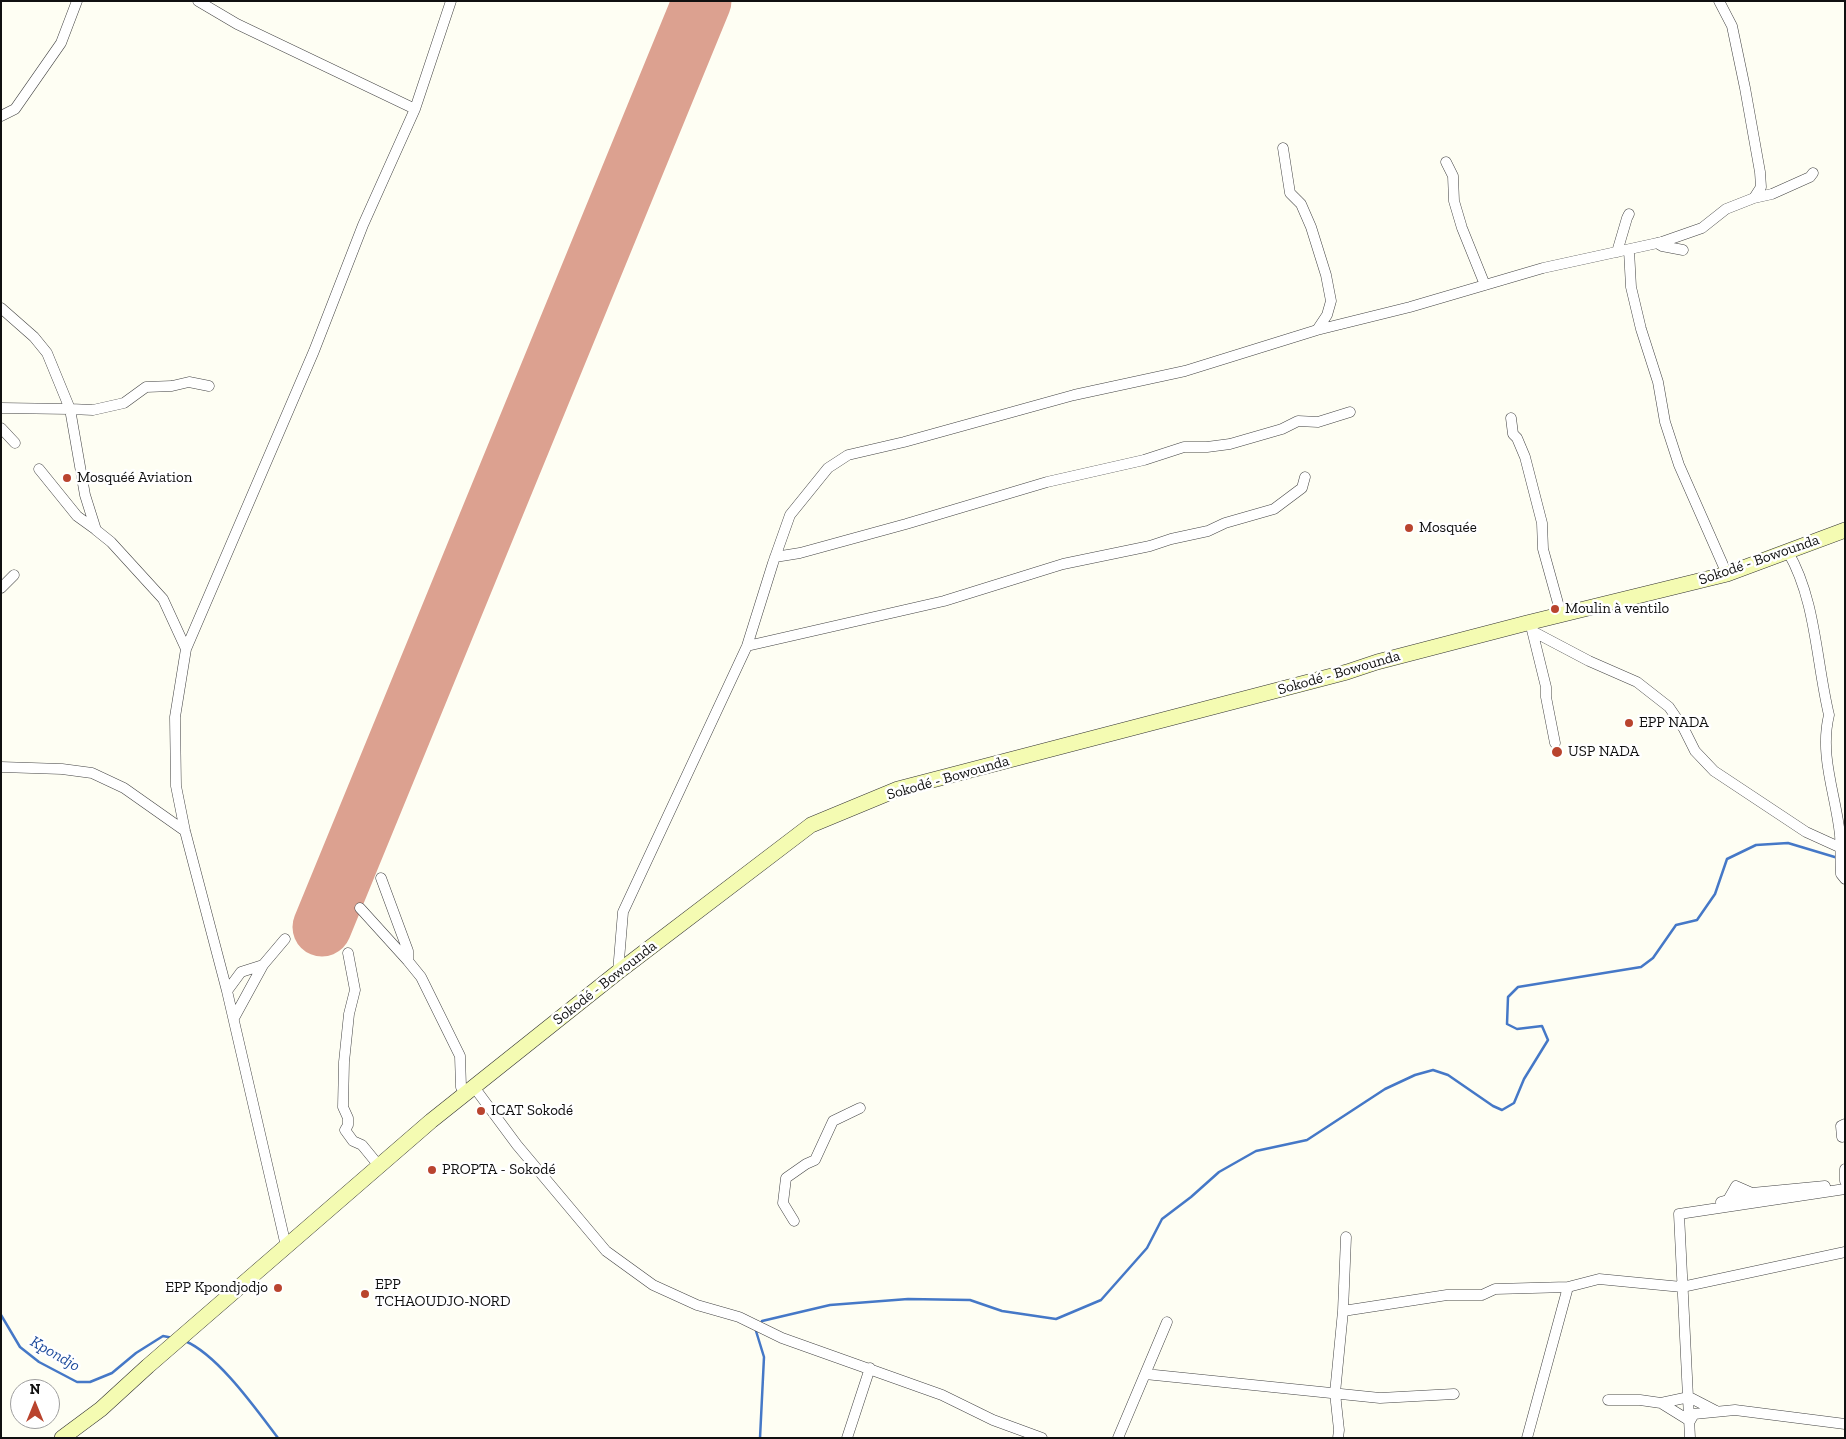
<!DOCTYPE html>
<meta charset="utf-8">
<style>
body{margin:0}
#map{position:relative;width:1846px;height:1439px;overflow:hidden;background:#fefef3;font-family:"Zilla Slab",serif}
canvas{display:block}
.frame{position:absolute;inset:0;border:2px solid #101010;pointer-events:none}
.north{position:absolute;left:10px;top:1379px;width:50px;height:50px;box-sizing:border-box;background:#fff;border:1px solid #9f9f9f;border-radius:50%;rotate:0deg;font-size:14px;font-weight:700;line-height:20px;text-align:center;color:#101010}
.north::after{content:'';display:block;margin:auto;width:18px;height:22px;background:#b9442e;clip-path:polygon(50% 0,100% 100%,50% 72%,0 100%)}
</style>
<div id="map">
<canvas width="1846" height="1439"></canvas>
<div class="frame"></div>
<div class="north">N</div>
</div>
<script>
const g = document.querySelector('canvas').getContext('2d');
g.lineJoin = 'round';
function strokePath(path, color, width, dash) { g.strokeStyle = color; g.lineWidth = width; g.lineCap = dash ? 'butt' : 'round'; g.setLineDash(dash || []); g.stroke(path); }
function drawText(font, color, halo, rows, align = 'center') {
  g.font = font + ' "Zilla Slab",serif'; g.lineWidth = 5; g.setLineDash([]); g.textBaseline = 'middle'; g.strokeStyle = halo; g.fillStyle = color; for (const [text, x, y, turn = 0] of rows) {
    g.save(); g.translate(x, y); g.rotate((+turn || 0) * Math.PI / 180); g.textAlign = isNaN(turn) ? turn : align; if (halo) g.strokeText(text, 0, 0); g.fillText(text, 0, 0); g.restore();
  }
}
const stream = new Path2D(`
 M1,1315L20,1347L39,1362L77,1382H90L112,1373L136,1353L163,1336L173,1338
 M762,1321L830,1305L908,1299L970,1300L1002,1311L1056,1319L1101,1300L1147,1248L1162,1219L1191,1197L1219,1172L1256,1151L1307,1140L1385,1089L1415,1075L1433,1070L1448,1075L1493,1106L1502,1110L1514,1103L1524,1079L1548,1040L1542,1026L1517,1029L1507,1024L1508,997L1518,987L1641,967L1653,958L1676,925L1697,920L1715,894L1727,859L1756,845L1788,843L1838,858
 M756,1331L764,1357L760,1438
 M185,1341C218,1355 256,1409 278,1438`);
const runway = new Path2D(`
 M322,927L702,1`);
const minor = new Path2D(`
 M198,1L237,24L415,109
 M1719,1L1732,26L1745,88L1760,172L1761,187L1754,198
 M1,116L15,109L61,43L77,1
 M1283,148L1290,193L1301,204L1311,227L1326,275L1331,301L1327,315L1317,330
 M1446,162L1453,176L1454,201L1462,228L1485,285
 M1657,243L1662,246L1683,250
 M1629,250L1631,287L1641,329L1658,382L1665,422L1679,465L1727,574
 M1617,252L1627,218L1629,214
 M1,308L34,337L47,353L70,409L93,410L124,403L146,387L172,386L189,382L209,386
 M1,408L70,409L85,495L96,530L111,542L163,599L186,649
 M1511,418L1513,434L1517,438L1525,457L1542,523L1543,549L1561,614
 M1,428L15,443
 M39,469L77,516L95,529
 M1788,552C1816,600 1816,661 1829,715C1819,756 1836,795 1840,835C1841,848 1840,861 1841,874L1845,879
 M775,557L800,553L906,524L1047,482L1144,460L1184,447H1207L1230,444L1282,429L1298,421L1318,422L1350,412
 M1,588L14,575
 M1532,630L1546,687V697L1555,743
 M1534,632L1589,661L1637,682L1669,707L1684,729L1695,751L1714,771L1806,832L1839,847
 M747,646L944,601L1063,564L1150,546L1171,539L1208,531L1225,523L1274,509L1302,488L1305,477
 M1,767L62,769L92,773L124,788L185,831
 M381,878L408,951V961L421,977L460,1056L461,1087L465,1094
 M360,908L408,961
 M348,953L355,990L349,1014L344,1062L343,1107L348,1118V1125L345,1130L353,1141L362,1145L380,1167
 M618,972L623,912L747,646L773,563L790,515L828,468L848,455L904,442L1074,395L1185,371L1317,330L1410,307L1543,268L1662,242L1702,228L1726,209L1754,198L1772,194L1810,177L1813,173
 M227,991L241,972L263,965
 M234,1018L263,965L285,939
 M474,1087L517,1145L606,1251L653,1285L697,1305L739,1317L782,1338L942,1395L993,1420L1042,1438
 M1842,1137L1841,1126L1845,1124
 M1845,1169V1181
 M1728,1200L1736,1186L1752,1193
 M1721,1202L1752,1193L1825,1186
 M794,1221L783,1203L786,1178L806,1164L815,1160L833,1121L860,1108
 M286,1246L227,991L185,831L176,786L175,717L186,649L314,351L363,225L415,109L451,1
 M1343,1311L1346,1237
 M1145,1374L1380,1398L1454,1394
 M1608,1400H1640L1661,1403L1690,1421L1694,1414L1735,1410L1845,1424
 M1661,1403L1689,1397L1716,1411
 M847,1438L870,1368
 M1118,1438L1167,1322
 M1338,1438L1339,1430L1335,1393L1343,1311L1447,1295H1482L1495,1289L1568,1287L1599,1279L1682,1287L1845,1252
 M1527,1438L1568,1287
 M1690,1438L1679,1214L1845,1189`);
const secondary = new Path2D(`
 M62,1438L101,1409L148,1366L431,1121L618,972L811,825L898,789L1347,672L1377,662L1527,623L1727,574L1845,530`);
const markers = [
 [67,478,5,"#b9442e"],
 [1409,528,5,"#b9442e"],
 [1555,609,5,"#b9442e"],
 [1629,723,5,"#b9442e"],
 [1557,752,6,"#b9442e"],
 [481,1111,5,"#b9442e"],
 [432,1170,5,"#b9442e"],
 [278,1288,5,"#b9442e"],
 [365,1294,5,"#b9442e"]
];
const poiNames = [
 ["Mosquéé Aviation",77,478],
 ["Mosquée",1419,528],
 ["Moulin à ventilo",1565,609],
 ["EPP NADA",1639,723],
 ["USP NADA",1568,752],
 ["ICAT Sokodé",491,1111],
 ["PROPTA - Sokodé",442,1170],
 ["EPP",375,1285],
 ["TCHAOUDJO-NORD",375,1302],
 ["EPP Kpondjodjo",268,1288,"right"]
];
const streetNames = [
 ["Sokodé - Bowounda",1759,560,-19],
 ["Sokodé - Bowounda",1339,673,-16],
 ["Sokodé - Bowounda",948,778,-16],
 ["Sokodé - Bowounda",605,983,-38]
];
const waterNames = [
 ["Kpondjo",55,1354,30]
];
strokePath(stream, '#4578c7', 2.5);
strokePath(runway, '#dca190', 59);
strokePath(minor, '#434343', 11);
strokePath(secondary, '#323232', 16);
strokePath(minor, '#fff', 10);
strokePath(secondary, '#f4fbb2', 15);
for (const [x, y, r, color] of markers) { const dot = new Path2D(); dot.arc(x, y, r, 0, 2 * Math.PI); g.fillStyle = color; g.fill(dot); strokePath(dot, '#fff', 2); }
drawText('15px', '#101010', '#fff', poiNames, 'left');
drawText('15px', '#101010', '#fff', streetNames);
drawText('italic 16px', '#1e4b9c', '#fff', waterNames);
</script>
